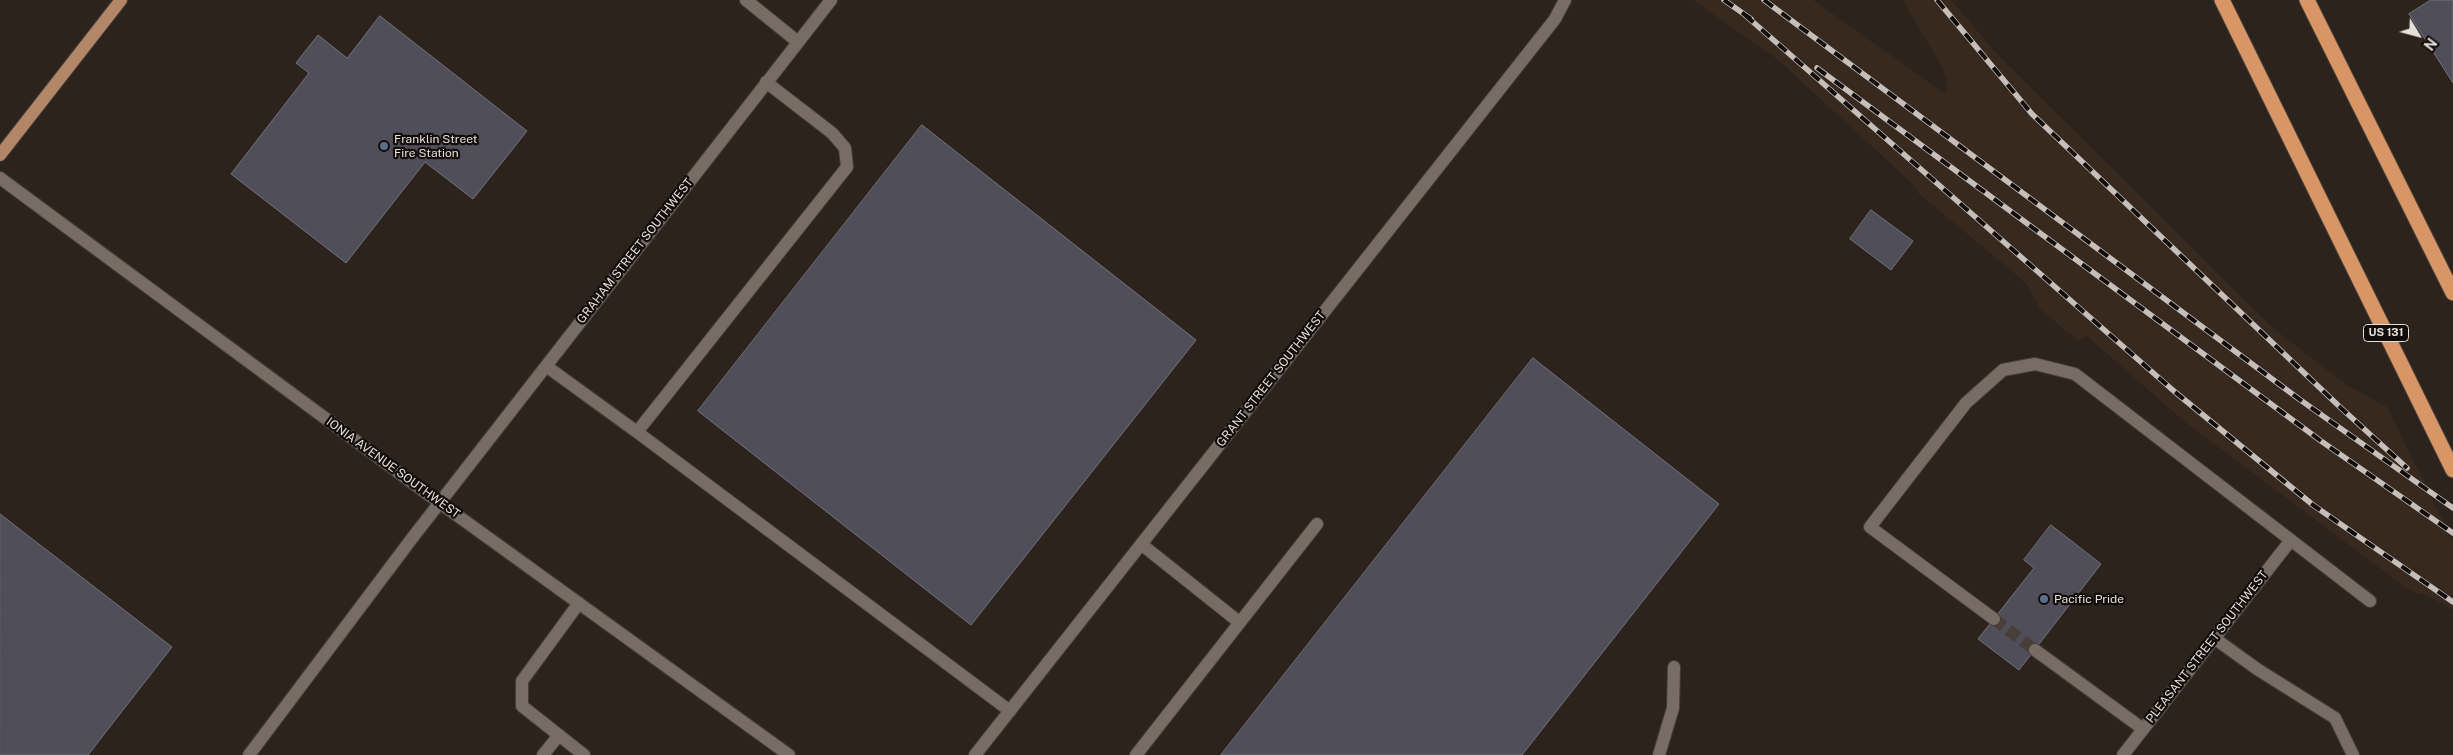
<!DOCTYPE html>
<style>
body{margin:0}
#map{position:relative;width:2453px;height:755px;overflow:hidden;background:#2d231d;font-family:"Public Sans",sans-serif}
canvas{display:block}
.north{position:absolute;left:2393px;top:10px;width:50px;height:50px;-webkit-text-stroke:4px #120d0b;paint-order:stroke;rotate:127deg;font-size:14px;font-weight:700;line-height:20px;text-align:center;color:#e6e0dc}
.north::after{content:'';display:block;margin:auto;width:18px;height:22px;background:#e6e0dc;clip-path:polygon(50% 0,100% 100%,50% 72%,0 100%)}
</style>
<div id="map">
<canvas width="2453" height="755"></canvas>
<div class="north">N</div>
</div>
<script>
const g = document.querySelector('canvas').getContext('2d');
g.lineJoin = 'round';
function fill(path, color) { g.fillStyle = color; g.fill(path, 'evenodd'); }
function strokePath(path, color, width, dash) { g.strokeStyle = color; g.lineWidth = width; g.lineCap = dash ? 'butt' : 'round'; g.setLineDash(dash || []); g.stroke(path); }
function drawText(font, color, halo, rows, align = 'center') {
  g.font = font + ' "Public Sans",sans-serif'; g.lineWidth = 4.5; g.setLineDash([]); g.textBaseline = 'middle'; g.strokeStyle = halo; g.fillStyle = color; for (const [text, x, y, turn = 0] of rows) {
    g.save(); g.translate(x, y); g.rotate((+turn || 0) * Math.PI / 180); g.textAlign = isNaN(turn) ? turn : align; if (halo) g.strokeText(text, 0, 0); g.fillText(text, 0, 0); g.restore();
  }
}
const built = new Path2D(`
 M1693,0H1813L1945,94L1947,82L1943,69L1903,0H1951L1996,53L2273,328L2345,384L2387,407L2453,541V610L2425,594H2419L2405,587L2185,422L2087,336L2078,341L2040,309L2029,287L2020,278L1918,193L1915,186L1777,59Z`);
const building = new Path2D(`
 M2431,0H2453V83L2409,14Z
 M380,16L527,131L473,199L425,162L346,263L231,174L309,73L296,63L318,35L347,58Z
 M922,125L1196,340L971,625L698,411Z
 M1871,210L1913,241L1891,270L1850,239Z
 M1533,358L1719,504L1522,755H1221Z
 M0,514L172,647L88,755H0Z
 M2051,525L2101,564L2019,670L1978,639L2034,568L2024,560Z`);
const minorTunnel = new Path2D(`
 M1994,619L2035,650`);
const minor = new Path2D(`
 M746,0L798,42
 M0,178L440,503L789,755
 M546,366L637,432L847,167L845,148L832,133L766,82
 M637,432L1010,711
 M1141,544L1239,622
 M579,603L522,681V706L584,755
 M1994,619L1870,527L1966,403L2003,370L2035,364L2075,374L2370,601
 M2214,638L2257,669L2335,718L2353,755
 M2035,650L2143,729
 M249,755L413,537L831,0
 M543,755L559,735
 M975,755L1555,19L1565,0
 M1136,755L1317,524
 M1659,755L1673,708L1674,667
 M2123,755L2291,540`);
const major = new Path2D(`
 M0,155L121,0`);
const highway = new Path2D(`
 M2222,0L2453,470
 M2307,0L2453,293`);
const rail = new Path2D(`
 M1724,0L1751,19
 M1764,0L2299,399L2453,508
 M1937,0L2032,114L2341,408L2407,468
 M1745,15L2175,392L2313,505L2453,602
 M1817,68L2321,441L2453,533`);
const markers = [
 [384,146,5,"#5c6f8a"],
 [2044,599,5,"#5c6f8a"]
];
const shields = [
 [2386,333,45]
];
const shieldNames = [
 ["US 131",2386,333]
];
const poiNames = [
 ["Franklin Street",394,139],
 ["Fire Station",394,153],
 ["Pacific Pride",2054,599]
];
const streetNames = [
 ["GRAHAM STREET SOUTHWEST",635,251,-52],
 ["GRANT STREET SOUTHWEST",1271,379,-52],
 ["IONIA AVENUE SOUTHWEST",393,468,36],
 ["PLEASANT STREET SOUTHWEST",2207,647,-52]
];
fill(built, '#38291f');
fill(building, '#4f4e59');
strokePath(building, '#72727e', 1);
strokePath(minorTunnel, '#493f3a', 12, [12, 6]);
strokePath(minor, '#473f3a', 14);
strokePath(major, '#473f3a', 14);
strokePath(highway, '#473f3a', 17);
strokePath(minor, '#786d65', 12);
strokePath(major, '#b28666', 12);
strokePath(highway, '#d89666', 15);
strokePath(rail, '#c5beba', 5.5);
strokePath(rail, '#120d0b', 4, [11]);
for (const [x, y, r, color] of markers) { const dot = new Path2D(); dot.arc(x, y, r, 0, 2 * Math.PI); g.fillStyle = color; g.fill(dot); strokePath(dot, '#120d0b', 2); }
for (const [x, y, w] of shields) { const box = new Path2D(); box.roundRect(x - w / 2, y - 8.5, w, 17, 4); g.fillStyle = '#120d0b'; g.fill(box); strokePath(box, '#e6e0dc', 1); }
drawText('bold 11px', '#e6e0dc', null, shieldNames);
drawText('12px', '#e6e0dc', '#120d0b', poiNames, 'left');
drawText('12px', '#e6e0dc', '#120d0b', streetNames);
</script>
